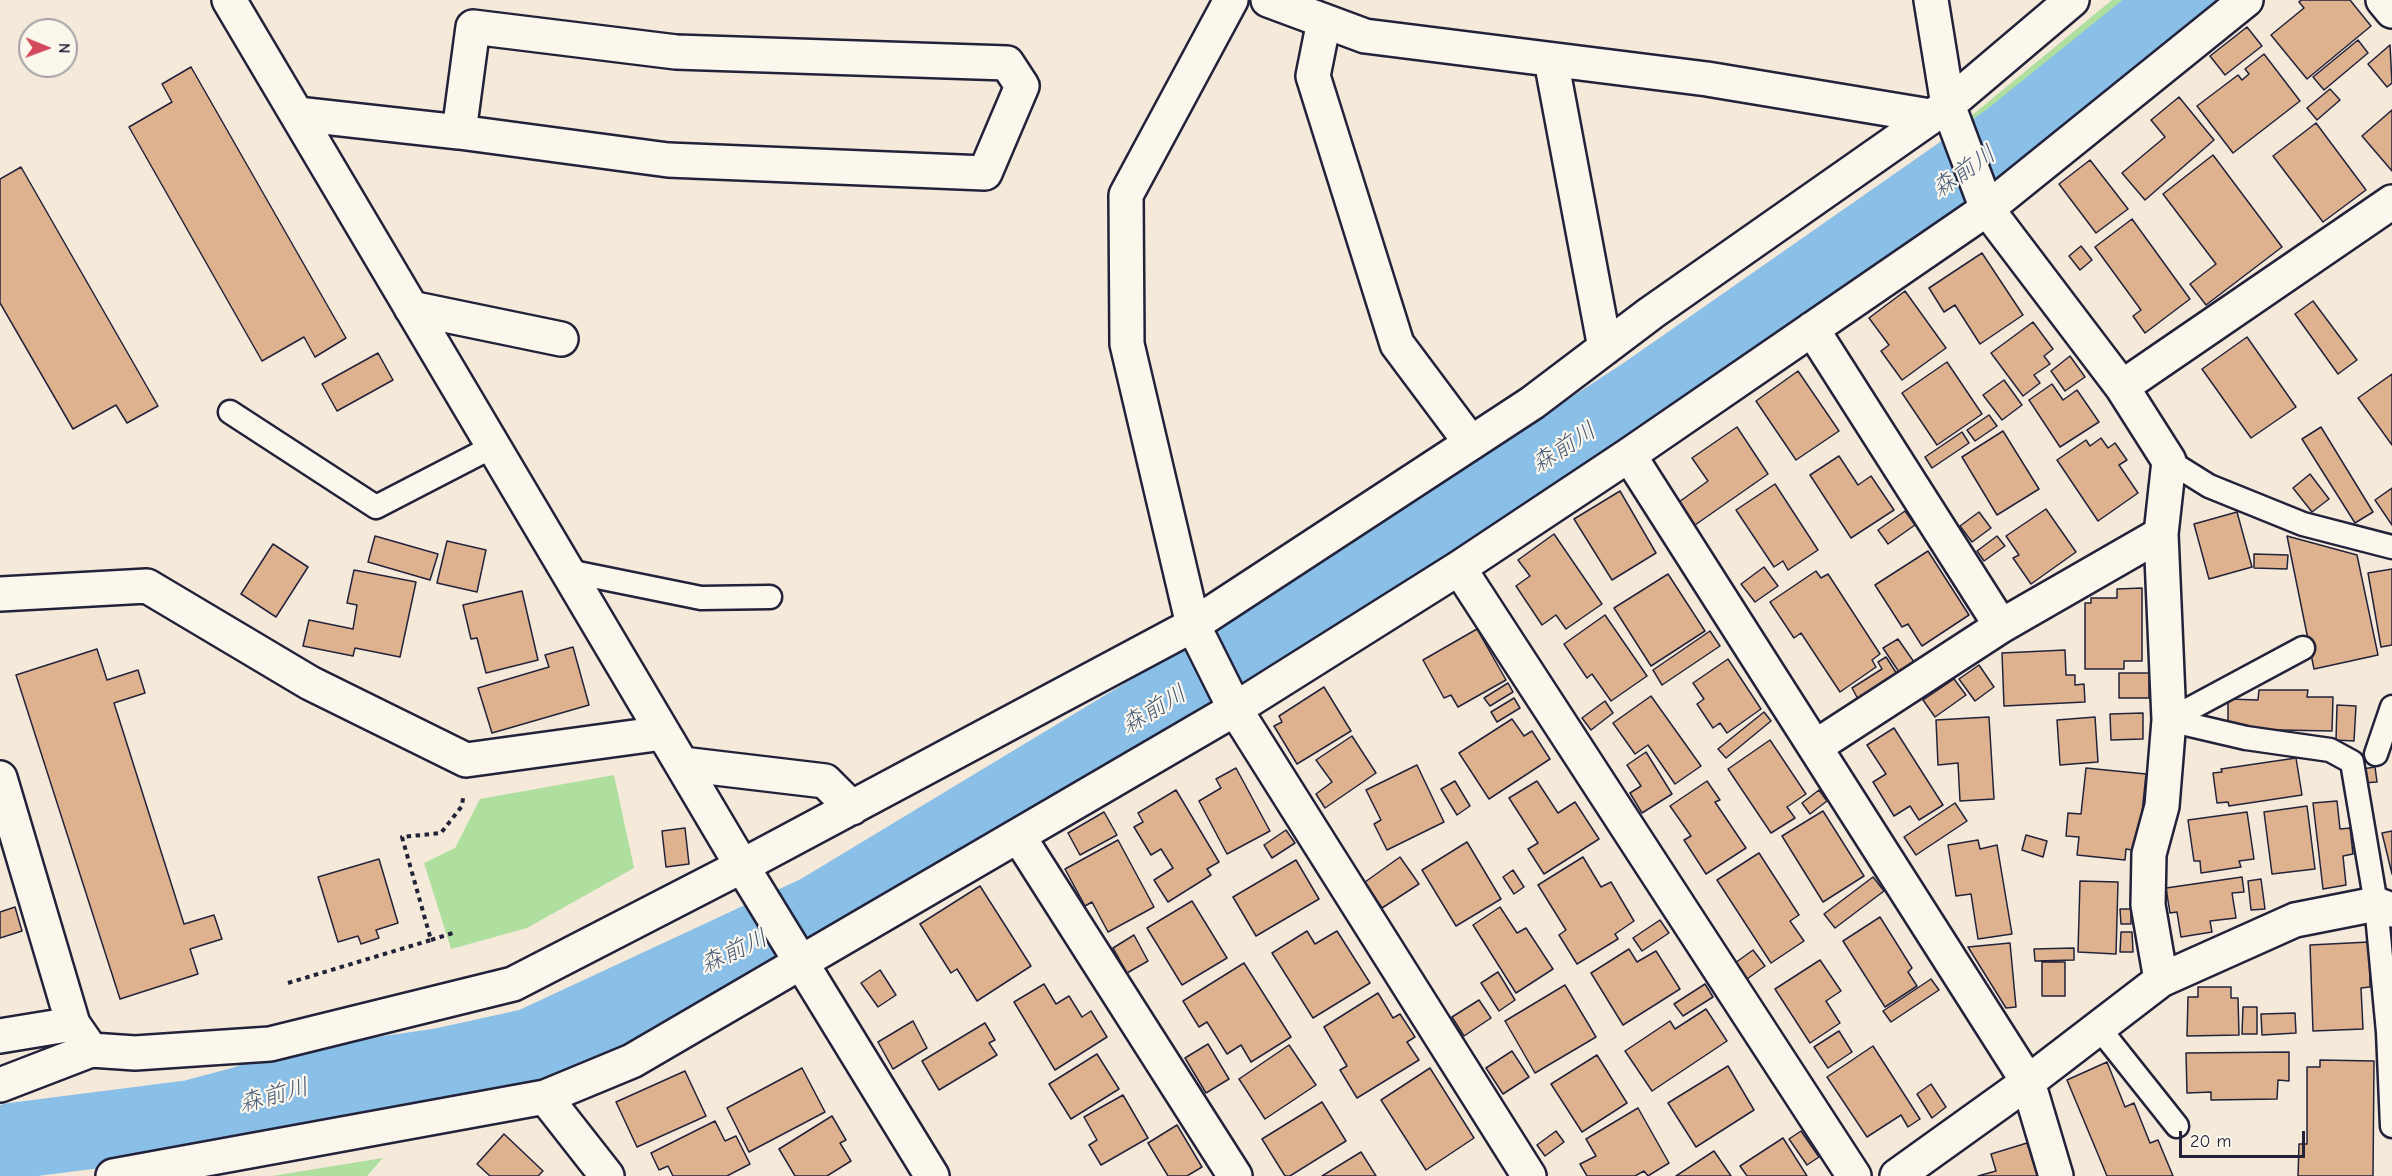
<!DOCTYPE html>
<meta charset="utf-8">
<style>
body{margin:0}
#map{position:relative;width:2392px;height:1176px;overflow:hidden;background:#f5e9d9;font-family:"Comic Neue",sans-serif}
canvas{display:block}
.north{position:absolute;left:18px;top:18px;width:60px;height:60px;box-sizing:border-box;background:#fbf7ec;border:2px solid #a4a2a5;border-radius:50%;rotate:91deg;font-size:16px;font-weight:700;line-height:24px;text-align:center;color:#22223b}
.north::after{content:'';display:block;margin:auto;width:21px;height:27px;background:#d1495b;clip-path:polygon(50% 0,100% 100%,50% 72%,0 100%)}
.scale{position:absolute;left:2179px;top:1131px;width:126px;height:27px;box-sizing:border-box;border:3px solid #22223b;border-top:0;padding-left:8px;font-size:18px;line-height:21px;white-space:nowrap;color:#22223b;-webkit-text-stroke:4px #fbf7ec;paint-order:stroke}
</style>
<div id="map">
<canvas width="2392" height="1176"></canvas>
<div class="north">N</div>
<div class="scale">20 m</div>
</div>
<script>
const g = document.querySelector('canvas').getContext('2d');
g.lineJoin = 'round';
function fill(path, color) { g.fillStyle = color; g.fill(path, 'evenodd'); }
function strokePath(path, color, width, dash) { g.strokeStyle = color; g.lineWidth = width; g.lineCap = dash ? 'butt' : 'round'; g.setLineDash(dash || []); g.stroke(path); }
function drawText(font, color, halo, rows, align = 'center') {
  g.font = font + ' "Comic Neue","Klee One",sans-serif'; g.lineWidth = 4.5; g.setLineDash([]); g.textBaseline = 'middle'; g.strokeStyle = halo; g.fillStyle = color; for (const [text, x, y, turn = 0] of rows) {
    g.save(); g.translate(x, y); g.rotate((+turn || 0) * Math.PI / 180); g.textAlign = isNaN(turn) ? turn : align; if (halo) g.strokeText(text, 0, 0); g.fillText(text, 0, 0); g.restore();
  }
}
const green = new Path2D(`
 M2112,0H2163L1989,143L1971,116Z
 M614,775L634,868L527,928L451,949L424,863L455,848L480,799Z
 M383,1158L367,1176H272Z`);
const river = new Path2D(`
 M0,1145L12,1141L192,1118L248,1103L281,1089L441,1066L532,1046L818,913L1255,649L1647,393L2008,141L2183,0`);
const building = new Path2D(`
 M2301,0H2350L2371,26L2307,79L2271,35L2304,8L2299,2Z
 M2247,27L2262,46L2225,75L2210,56Z
 M2358,40L2368,53L2324,90L2313,77Z
 M2390,45L2392,83L2387,87L2368,64Z
 M2264,54L2300,101L2233,153L2197,106L2238,75L2242,80L2249,74L2245,69Z
 M191,67L346,338L315,357L304,337L262,361L129,127L172,102L162,84Z
 M2330,89L2340,100L2317,120L2307,108Z
 M2179,97L2214,140L2145,200L2122,173L2165,137L2151,120Z
 M2392,110V171L2362,136Z
 M2316,123L2366,190L2323,222L2273,156Z
 M2213,155L2282,247L2206,305L2190,284L2216,264L2163,194Z
 M2090,160L2128,209L2096,233L2059,184Z
 M21,167L158,406L127,423L116,405L73,429L0,303V179Z
 M2132,219L2190,299L2145,333L2133,316L2141,310L2095,247Z
 M2081,246L2092,260L2080,270L2069,256Z
 M1982,253L2023,315L1980,344L1955,305L1944,312L1929,288Z
 M1905,291L1946,348L1902,380L1881,351L1889,345L1869,318Z
 M2313,301L2357,360L2338,374L2295,314Z
 M2033,322L2053,349L2044,356L2050,364L2034,375L2040,383L2023,396L1991,353Z
 M2247,337L2296,407L2251,438L2202,369Z
 M378,353L393,380L337,411L322,384Z
 M2070,356L2085,377L2065,391L2051,371Z
 M1947,362L1982,414L1937,445L1902,393Z
 M1798,371L1839,431L1796,460L1756,401Z
 M2392,374V445L2358,398Z
 M2004,380L2022,405L2002,420L1983,395Z
 M2052,384L2063,400L2077,390L2099,422L2060,447L2029,400Z
 M1989,415L1997,426L1975,441L1967,430Z
 M1737,427L1768,474L1695,525L1679,502L1708,481L1692,458Z
 M2321,427L2373,512L2355,523L2302,439Z
 M2003,431L2039,489L1997,515L1962,457Z
 M1962,432L1969,443L1932,468L1925,457Z
 M2101,438L2108,448L2115,443L2127,460L2119,465L2138,493L2098,521L2057,460L2086,440L2090,446Z
 M1839,456L1858,485L1871,476L1894,510L1851,538L1810,475Z
 M2310,474L2329,499L2312,512L2293,488Z
 M1775,484L1818,550L1788,570L1783,561L1774,567L1736,510Z
 M2392,488V525L2375,500Z
 M1620,491L1656,553L1612,580L1574,519Z
 M2046,509L2076,552L2031,584L2013,558L2019,555L2006,536Z
 M1905,511L1915,525L1888,544L1878,530Z
 M1979,512L1991,528L1972,542L1960,526Z
 M2237,512L2252,567L2209,579L2194,524Z
 M1554,534L1602,604L1566,629L1556,615L1542,625L1516,586L1530,576L1518,560Z
 M375,536L438,554L430,580L368,562Z
 M1997,536L2005,546L1984,561L1977,551Z
 M2287,536L2357,555L2378,655L2314,669Z
 M447,541L486,550L477,592L437,583Z
 M273,544L308,567L276,617L241,594Z
 M1928,551L1969,615L1922,646L1908,624L1902,627L1875,585Z
 M2254,554L2288,555L2287,569L2254,568Z
 M1764,567L1778,586L1755,602L1741,584Z
 M2392,569V645L2381,647L2368,573Z
 M354,570L416,582L400,657L355,648L353,656L303,646L309,620L353,629L357,605L347,603Z
 M1816,571L1821,578L1828,574L1880,654L1872,660L1876,667L1840,692L1801,633L1794,638L1770,602Z
 M1668,574L1705,631L1651,666L1614,608Z
 M2142,588V661H2124V669H2085V603H2091V598H2117V589Z
 M522,591L538,660L486,673L477,638L471,639L463,605Z
 M1605,615L1647,676L1611,701L1592,674L1587,678L1564,644Z
 M1477,629L1506,680L1458,707L1451,695L1444,698L1423,660Z
 M1710,631L1720,646L1662,685L1653,670Z
 M1898,639L1914,662L1899,672L1883,648Z
 M573,647L589,705L492,733L478,688L549,667L545,655Z
 M97,649L107,680L138,670L145,693L114,703L184,924L214,915L222,939L190,949L198,974L120,999L16,675Z
 M2065,650L2066,675H2075V685L2084,684L2085,702L2004,706L2002,653Z
 M1886,657L1897,674L1858,699L1852,688L1882,669L1878,662Z
 M1728,659L1761,709L1727,733L1720,723L1713,728L1697,704L1704,699L1693,683Z
 M1979,665L1994,687L1975,701L1959,679Z
 M2119,673H2149V698H2119Z
 M1954,679L1966,695L1935,717L1923,700Z
 M1508,683L1513,692L1490,706L1484,698Z
 M1324,687L1351,731L1297,764L1274,726L1282,722L1279,716Z
 M2259,690H2308L2307,697H2333L2332,731L2228,729V699L2258,700Z
 M1651,696L1701,766L1675,784L1648,745L1635,754L1613,723Z
 M1514,698L1520,708L1497,722L1491,712Z
 M1605,701L1613,713L1591,730L1582,718Z
 M2337,705L2356,706L2354,741L2336,740Z
 M1764,712L1771,721L1726,758L1718,749Z
 M2143,713V739L2111,740L2110,714Z
 M1989,717L1994,799L1960,801L1958,763L1938,765L1936,720Z
 M2095,717L2098,762L2060,765L2057,720Z
 M1512,719L1524,736L1532,731L1550,759L1489,799L1459,753Z
 M1894,728L1943,805L1919,820L1910,806L1894,816L1873,782L1886,774L1867,745Z
 M1352,736L1376,773L1325,808L1316,794L1332,782L1316,760Z
 M1770,740L1806,794L1787,807L1795,818L1771,833L1728,769Z
 M1646,752L1672,794L1642,813L1630,793L1641,786L1627,765Z
 M2296,758L2302,795L2229,806L2228,802L2217,803L2213,773L2222,772L2221,769Z
 M1417,765L1444,822L1387,850L1374,824L1381,820L1366,790Z
 M2375,767L2377,782L2363,783L2362,769Z
 M1236,768L1270,831L1227,854L1199,801L1221,788L1216,779Z
 M2086,768L2146,774L2138,851L2126,849L2125,860L2077,855L2079,837L2066,836L2068,813L2081,814Z
 M1455,781L1470,806L1457,815L1441,789Z
 M1537,781L1558,813L1575,802L1599,839L1544,874L1528,849L1538,843L1509,798Z
 M1707,781L1720,800L1715,802L1746,848L1706,874L1684,840L1691,836L1670,806Z
 M1176,790L1219,862L1207,869L1211,875L1168,902L1154,880L1173,868L1161,849L1151,855L1134,827L1143,822L1138,813Z
 M1819,790L1827,801L1810,814L1802,803Z
 M2337,801L2340,829L2350,828L2353,854L2343,856L2346,885L2323,889L2313,803Z
 M1955,803L1967,821L1916,855L1904,837Z
 M2307,806L2315,869L2272,874L2264,812Z
 M1823,811L1864,876L1823,902L1782,836Z
 M1104,812L1117,835L1080,855L1068,833Z
 M2247,812L2254,859L2239,861L2241,867L2201,873L2200,861H2194L2188,820Z
 M685,828L689,864L666,867L662,831Z
 M1286,830L1295,843L1272,858L1264,845Z
 M2392,831V874L2382,833Z
 M2026,835L2047,841L2043,857L2022,850Z
 M1118,840L1154,907L1108,932L1092,902L1085,906L1065,869Z
 M1978,840L1980,849L1997,845L2012,934L1978,939L1971,894L1956,896L1948,845Z
 M1467,842L1501,899L1456,926L1422,870Z
 M1759,853L1799,915L1790,921L1804,941L1771,963L1717,880Z
 M1400,857L1419,884L1382,908L1365,882Z
 M1583,857L1601,887L1611,882L1634,921L1615,934L1618,939L1577,964L1559,935L1566,930L1538,885Z
 M379,859L398,923L376,930L379,938L361,944L358,936L338,942L318,877Z
 M1296,860L1319,899L1256,936L1233,897Z
 M1513,870L1524,887L1514,894L1503,877Z
 M1873,877L1884,891L1835,928L1824,914Z
 M2242,877L2244,892L2232,893L2236,918L2210,921L2212,932L2181,937L2177,912L2170,913L2166,888Z
 M2261,879L2265,909L2251,910L2248,881Z
 M2080,881L2118,882L2116,954L2078,952Z
 M980,886L1031,966L977,1001L957,969L951,973L920,924Z
 M1192,901L1227,958L1182,985L1147,928Z
 M15,907L22,931L0,938V912Z
 M1500,907L1517,933L1526,928L1553,969L1516,993L1473,925Z
 M2120,909H2131V924H2121Z
 M1880,917L1912,968L1908,972L1917,986L1885,1007L1843,941Z
 M1660,920L1669,933L1642,951L1633,938Z
 M1307,931L1315,944L1337,931L1370,983L1313,1018L1272,953Z
 M2121,932H2132L2133,952H2120Z
 M1134,935L1148,961L1127,973L1113,948Z
 M2369,942L2370,987L2361,988L2363,1029L2313,1031L2310,945Z
 M2010,943L2016,1007L2006,1008L1968,947Z
 M2074,948V960L2035,961L2034,949Z
 M1629,949L1637,962L1656,951L1680,989L1623,1025L1591,973Z
 M1753,950L1765,966L1747,979L1735,963Z
 M1820,960L1841,991L1826,1001L1840,1023L1810,1043L1775,989Z
 M2042,962H2065V996H2042Z
 M1244,963L1291,1037L1251,1062L1241,1045L1227,1054L1207,1022L1199,1027L1183,1001Z
 M880,970L896,995L878,1007L861,983Z
 M1498,972L1515,1000L1499,1011L1481,983Z
 M1931,979L1939,990L1891,1022L1883,1011Z
 M1044,984L1056,1004L1069,996L1082,1017L1091,1011L1107,1037L1055,1070L1014,1002Z
 M1705,984L1713,997L1683,1016L1674,1004Z
 M1565,985L1596,1037L1535,1073L1505,1021Z
 M2198,987H2231V998H2238L2239,1035L2187,1036L2188,997H2198Z
 M1378,993L1393,1018L1400,1014L1415,1037L1407,1042L1419,1060L1357,1098L1340,1070L1347,1066L1324,1027Z
 M1479,1000L1491,1018L1464,1036L1452,1017Z
 M2243,1007H2257V1034H2242Z
 M1706,1009L1727,1041L1652,1091L1625,1051L1670,1021L1675,1029Z
 M2295,1013L2296,1033L2262,1035L2261,1014Z
 M913,1021L927,1048L893,1069L878,1042Z
 M985,1023L995,1040L989,1043L997,1055L939,1090L922,1061Z
 M1839,1031L1852,1052L1828,1068L1814,1047Z
 M1208,1044L1229,1079L1206,1093L1185,1058Z
 M1289,1045L1316,1085L1265,1119L1239,1079Z
 M1873,1046L1920,1119L1908,1127L1901,1115L1867,1137L1827,1077Z
 M1512,1051L1529,1077L1503,1094L1486,1068Z
 M2289,1052V1081L2278,1080L2277,1099L2211,1100V1092L2187,1093L2186,1053Z
 M1097,1054L1119,1089L1071,1119L1049,1084Z
 M1597,1055L1627,1103L1582,1132L1551,1084Z
 M2320,1060L2374,1061L2373,1176H2298L2299,1144H2307V1067H2320Z
 M2107,1062L2125,1107L2134,1103L2150,1143L2158,1140L2173,1176H2107L2067,1080Z
 M1728,1066L1754,1110L1696,1147L1668,1103Z
 M802,1068L825,1112L749,1152L727,1108Z
 M1430,1068L1474,1138L1426,1170L1381,1100Z
 M685,1071L706,1116L637,1147L616,1102Z
 M1931,1084L1946,1107L1932,1118L1917,1094Z
 M1123,1095L1148,1138L1101,1165L1089,1145L1097,1140L1084,1117Z
 M1322,1102L1346,1141L1290,1176H1285L1262,1139Z
 M1638,1108L1669,1163L1648,1176L1644,1171L1635,1176H1587L1580,1164L1596,1156L1586,1139Z
 M832,1116L846,1140L840,1143L851,1161L827,1176H795L779,1149Z
 M715,1121L725,1141L736,1136L750,1164L727,1176H673L668,1166L659,1170L651,1153Z
 M1177,1125L1202,1167L1187,1176H1168L1148,1143Z
 M1556,1131L1564,1142L1545,1156L1537,1145Z
 M1801,1131L1819,1157L1807,1165L1789,1139Z
 M504,1134L543,1171L538,1176H490L477,1164Z
 M1783,1138L1807,1176H1747L1740,1166Z
 M2027,1143L2034,1165L2039,1163L2043,1176H1978L1996,1171L1991,1154Z
 M1714,1151L1731,1176H1676Z
 M1361,1152L1376,1176H1322Z`);
const path = new Path2D(`
 M431,940L456,932
 M288,983L431,940L402,837L441,833L462,806L463,798`);
const lane = new Path2D(`
 M230,412L376,507L494,446
 M2169,461L2209,486L2303,524L2392,547
 M568,571L701,598L770,597
 M2303,648L2169,720L2246,738L2330,750L2352,762L2376,904L2388,1032L2392,1126
 M2376,754L2392,707
 M2099,1028L2177,1126`);
const street = new Path2D(`
 M229,0L742,866L1193,625L1532,403L1651,313L1948,105L2072,0
 M1231,0L1126,195L1127,344L1193,625L1235,709L1529,1176
 M1268,0L1365,36L1707,79L1930,116
 M1931,0L1948,105L1987,209L2122,387L2169,461L2161,534L2169,720L2162,806L2149,854L2148,905L2161,980
 M2383,0L2392,11
 M1324,21L1313,76L1397,344L1471,443
 M1551,60L1605,348
 M297,114L459,132L668,160L985,173L1022,86L1007,63L676,52L473,27L459,132
 M411,308L561,339
 M1812,329L2001,626
 M2122,387L2392,202
 M1629,455L2028,1082L2056,1176
 M1459,568L1854,1176
 M0,594L147,586L310,683L466,760L663,733
 M1815,747L2001,626L2161,534
 M682,764L825,781L852,808
 M0,778L73,1024L91,1050
 M1019,837L1235,1176
 M0,1036L73,1024
 M0,1085L91,1050L135,1053L270,1044L513,984L742,866L932,1176
 M545,1097L607,1176
 M113,1176L545,1097L632,1061L1235,709L1459,568L1629,455L1987,209L2246,0
 M1897,1176L2028,1082L2161,980L2295,920L2376,904L2392,910`);
const waterNames = [
 ["森前川",1964,172,-35],
 ["森前川",1564,448,-33],
 ["森前川",1154,710,-31],
 ["森前川",734,952,-25],
 ["森前川",274,1096,-15]
];
fill(green, '#aedf9f');
strokePath(river, '#8abfe7', 76);
fill(building, '#deb28f');
strokePath(building, '#22223b', 1.5);
strokePath(lane, '#22223b', 27);
strokePath(street, '#22223b', 38);
strokePath(path, '#22223b', 4, [4.5, 4.5]);
strokePath(lane, '#fbf7ec', 22);
strokePath(street, '#fbf7ec', 33);
drawText('italic 24px', '#465977', '#fbf7ec', waterNames);
</script>
